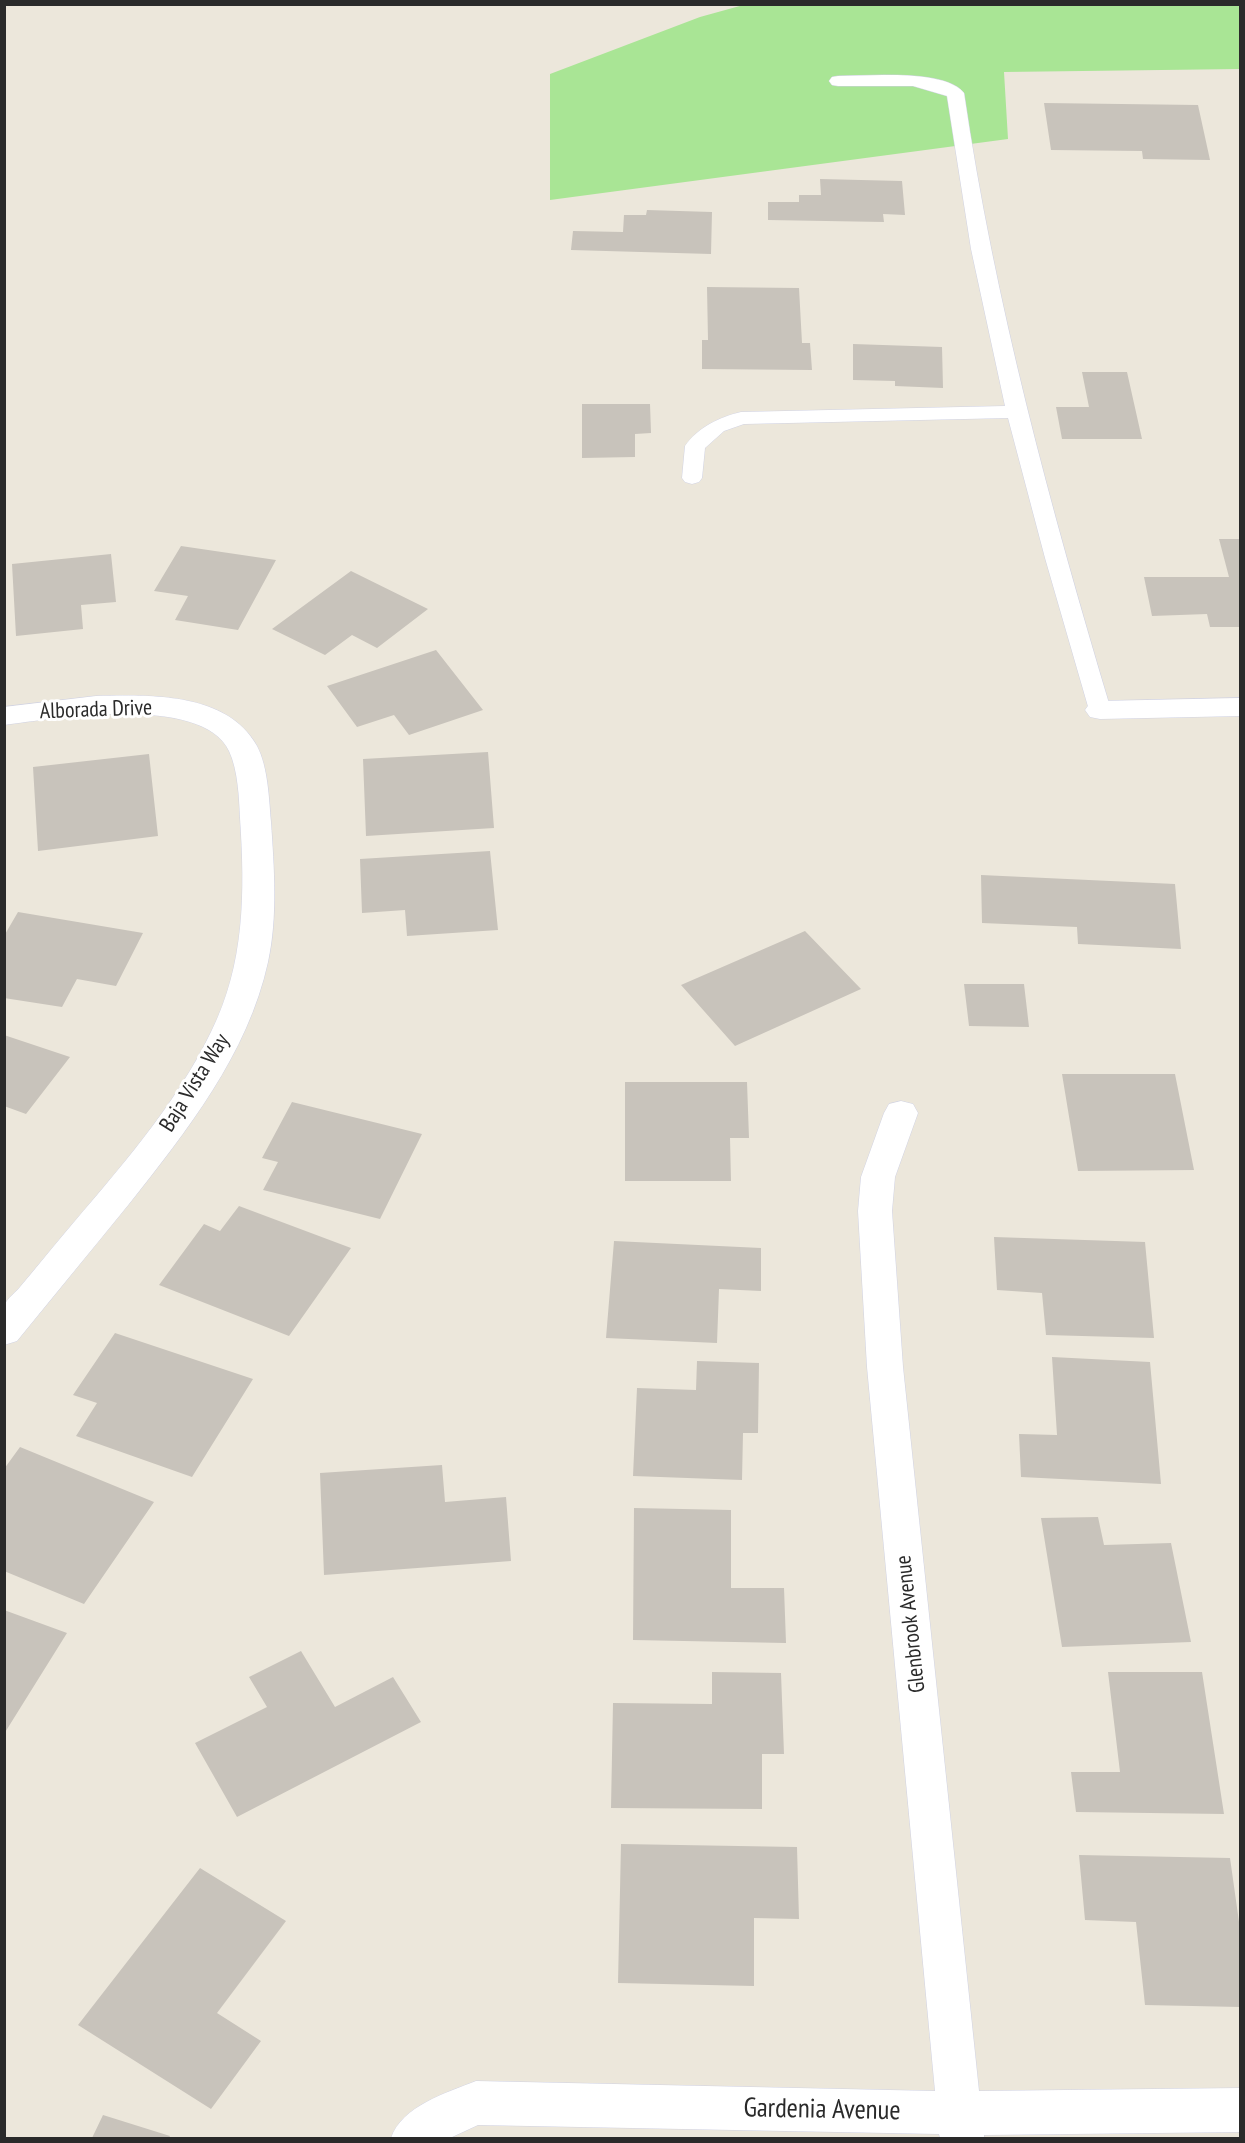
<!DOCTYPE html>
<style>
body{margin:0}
#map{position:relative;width:1245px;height:2143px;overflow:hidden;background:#ece7db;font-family:"PT Sans Narrow",sans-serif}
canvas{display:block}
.frame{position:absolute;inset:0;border:6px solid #2a2a2a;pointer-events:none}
</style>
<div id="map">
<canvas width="1245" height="2143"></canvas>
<div class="frame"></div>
</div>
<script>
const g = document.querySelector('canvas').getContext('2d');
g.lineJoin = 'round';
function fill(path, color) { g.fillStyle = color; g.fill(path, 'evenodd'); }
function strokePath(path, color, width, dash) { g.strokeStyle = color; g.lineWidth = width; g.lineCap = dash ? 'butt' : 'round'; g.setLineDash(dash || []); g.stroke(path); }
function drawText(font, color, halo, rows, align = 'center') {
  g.font = font + ' "PT Sans Narrow",sans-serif'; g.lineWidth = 6; g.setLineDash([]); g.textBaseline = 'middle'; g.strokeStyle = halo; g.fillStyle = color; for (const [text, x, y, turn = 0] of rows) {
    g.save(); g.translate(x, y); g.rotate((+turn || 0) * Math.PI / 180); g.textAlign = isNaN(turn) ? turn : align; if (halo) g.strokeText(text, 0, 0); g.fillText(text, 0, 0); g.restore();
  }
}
const green = new Path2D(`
 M747,4L1240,5V69L1004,72L1008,139L550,200V74L700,17Z`);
const building = new Path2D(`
 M1044,103L1198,105L1210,160L1143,159L1142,151L1051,150Z
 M820,179L902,181L905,215L883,214L884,222L768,220V202H799V195H821Z
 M647,210L712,212L711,254L571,250L573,231L623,232L624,215H646Z
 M707,287L799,288L802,343H810L812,370L702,369V340H708Z
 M853,344L942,347L943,388L895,386V381L853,380Z
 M1082,372H1127L1142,439H1062L1056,407H1089Z
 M582,404H650L651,433L635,434V457L582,458Z
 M1219,539H1240V627H1210L1207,614L1152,616L1144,577H1229Z
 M181,546L276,560L238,630L175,620L188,596L154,591Z
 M111,554L116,602L81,605L83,629L16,636L12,564Z
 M351,571L428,609L377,648L352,635L325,655L272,629Z
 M436,650L483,710L409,735L394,715L357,727L327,686Z
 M488,752L494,828L366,836L363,759Z
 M149,754L158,836L38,851L33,767Z
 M490,851L498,930L407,936L405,910L362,913L360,859Z
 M981,875L1175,884L1181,949L1078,944L1077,927L982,923Z
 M18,912L143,933L116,986L77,979L62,1007L4,998V936Z
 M805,931L861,989L735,1046L681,985Z
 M964,984H1024L1029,1027L969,1026Z
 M4,1035L70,1057L26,1114L4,1106Z
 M1062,1074H1175L1194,1170L1078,1171Z
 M625,1082H747L749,1138H730L731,1181H625Z
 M292,1102L422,1134L380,1219L263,1190L278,1162L262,1158Z
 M239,1206L351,1248L289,1336L159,1285L204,1224L220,1231Z
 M994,1237L1145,1242L1154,1338L1046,1335L1042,1293L997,1290Z
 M614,1241L761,1248V1291L719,1289L717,1343L606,1338Z
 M115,1333L253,1379L192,1477L76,1436L97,1403L73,1395Z
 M1052,1357L1150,1362L1161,1484L1021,1477L1019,1434L1057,1435Z
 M697,1361L759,1363L758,1433H743L742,1480L633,1476L637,1388L696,1390Z
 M20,1447L154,1502L84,1604L4,1571V1469Z
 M442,1465L445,1502L506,1497L511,1561L324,1575L320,1473Z
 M634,1508L731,1510V1588H784L786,1643L633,1640Z
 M1098,1517L1104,1545L1171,1543L1191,1642L1062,1647L1041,1518Z
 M4,1610L67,1633L4,1734Z
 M301,1651L335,1707L393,1677L421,1722L237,1817L195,1743L267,1707L249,1677Z
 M712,1672L781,1673L784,1754H762V1809L611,1808L613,1703L712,1704Z
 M1108,1672H1202L1224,1814L1076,1812L1071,1772H1120Z
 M621,1844L797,1847L799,1919L754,1918V1986L618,1983Z
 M1079,1855L1230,1858L1240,1929V2007L1145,2005L1136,1922L1085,1920Z
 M200,1868L286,1921L217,2013L261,2041L211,2109L78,2025Z
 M103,2115L170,2136L169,2138H92Z`);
const lane = new Path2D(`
 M883,75C904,75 950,75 964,93C995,304 1050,506 1111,710L1108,715L1100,717L1092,715L1089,710L1045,558L1008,418L744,424L724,431L705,448L702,478L699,482L692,484L685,482L682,478L685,446C698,427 720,417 741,412L1005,406L971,249L947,96L913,86H838L832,85L829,81L832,77L838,76Z`);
const street = new Path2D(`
 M96,696C150,695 227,692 257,746C268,767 269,798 271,822C274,867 278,917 268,962C248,1054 186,1132 129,1204C92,1250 54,1295 17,1341L4,1345C4,1334 1,1314 5,1304C8,1298 16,1292 20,1287C35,1269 49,1252 64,1234C117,1171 175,1107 211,1032C245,964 245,892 240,818C239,798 238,770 229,751C202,694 56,718 4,725V707Z
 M1240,698V716L1100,719L1090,717L1085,710L1090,703L1100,701Z
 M901,1101L913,1104L918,1113L895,1177L892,1211L903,1367L979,2091L1240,2088V2132L984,2135V2138H940L939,2134L478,2125L450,2138H391C402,2106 446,2093 476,2081L935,2091L867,1367L858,1211L861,1177L884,1113L889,1104Z`);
const streetNames = [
 ["Alborada Drive",96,710,-2],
 ["Baja Vista Way",195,1083,-58],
 ["Glenbrook Avenue",911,1624,-96]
];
const nearStreetnames = [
 ["Gardenia Avenue",822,2110,1]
];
fill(green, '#a9e595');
fill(building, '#c8c3bb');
strokePath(lane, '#d0d2e3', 1);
strokePath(street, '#d0d2e3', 1);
fill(lane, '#fff');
fill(street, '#fff');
drawText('22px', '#2a2a2a', '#fff', streetNames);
drawText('27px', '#2a2a2a', '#fff', nearStreetnames);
</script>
